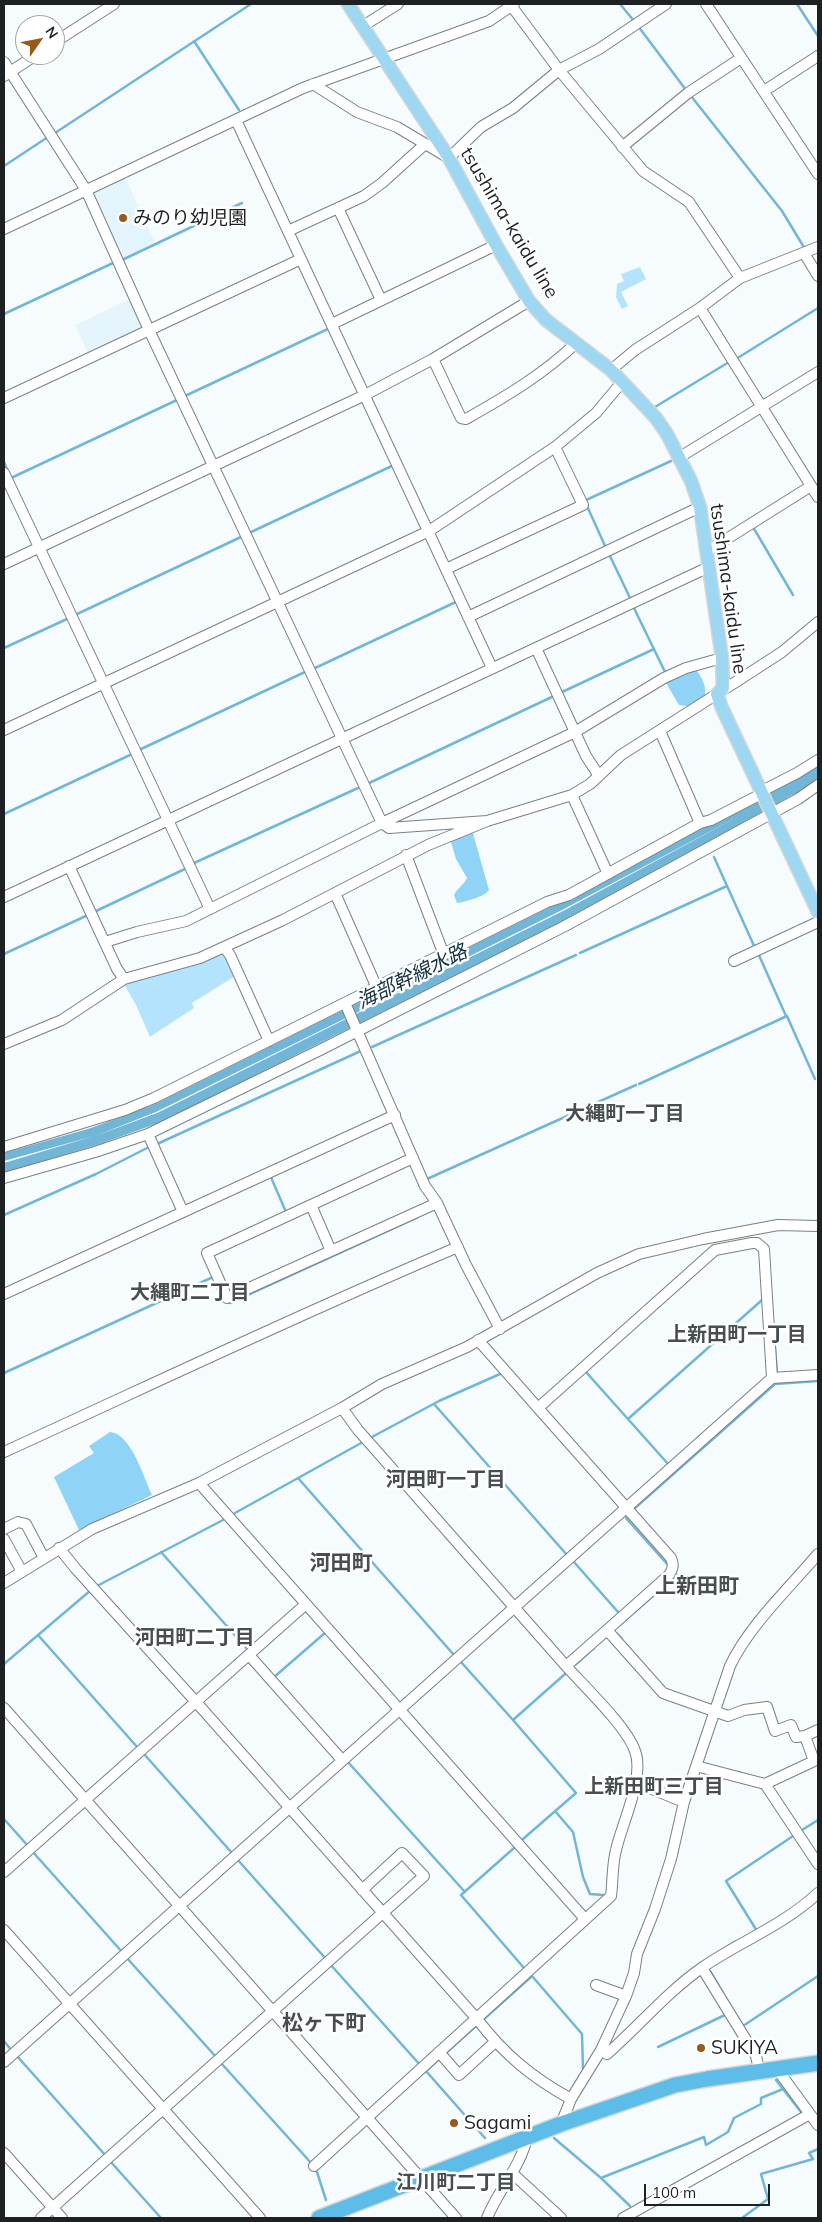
<!DOCTYPE html>
<meta charset="utf-8">
<style>
body{margin:0}
#map{position:relative;width:822px;height:2222px;overflow:hidden;background:#f6fcfe;font-family:Mulish,sans-serif}
canvas{display:block}
.frame{position:absolute;inset:0;border:5px solid #1e2123;pointer-events:none}
.north{position:absolute;left:15px;top:15px;width:50px;height:50px;box-sizing:border-box;background:#fff;border:1px solid #a5a6a7;border-radius:50%;rotate:57deg;font-size:14px;font-weight:700;line-height:20px;text-align:center;color:#1e2123}
.north::after{content:'';display:block;margin:auto;width:18px;height:22px;background:#965a1c;clip-path:polygon(50% 0,100% 100%,50% 72%,0 100%)}
.scale{position:absolute;left:644px;top:2184px;width:126px;height:22px;box-sizing:border-box;border:2px solid #1e2123;border-top:0;padding-left:6px;font-size:15px;line-height:18px;white-space:nowrap;color:#1e2123;-webkit-text-stroke:4px #fff;paint-order:stroke}
</style>
<div id="map">
<canvas width="822" height="2222"></canvas>
<div class="frame"></div>
<div class="north">N</div>
<div class="scale">100 m</div>
</div>
<script>
const g = document.querySelector('canvas').getContext('2d');
g.lineJoin = 'round';
function fill(path, color) { g.fillStyle = color; g.fill(path, 'evenodd'); }
function strokePath(path, color, width, dash) { g.strokeStyle = color; g.lineWidth = width; g.lineCap = dash ? 'butt' : 'round'; g.setLineDash(dash || []); g.stroke(path); }
function drawText(font, color, halo, rows, align = 'center') {
  g.font = font + ' Mulish,"Noto Sans JP",sans-serif'; g.lineWidth = 5; g.setLineDash([]); g.textBaseline = 'middle'; g.strokeStyle = halo; g.fillStyle = color; for (const [text, x, y, turn = 0] of rows) {
    g.save(); g.translate(x, y); g.rotate((+turn || 0) * Math.PI / 180); g.textAlign = isNaN(turn) ? turn : align; if (halo) g.strokeText(text, 0, 0); g.fillText(text, 0, 0); g.restore();
  }
}
const built = new Path2D(`
 M125,177L155,242L120,259L90,193Z
 M130,299L143,328L89,355L75,325Z`);
const green = new Path2D(`
 M640,267L646,279L621,292L628,306L622,309L616,297L617,284L624,281L621,274Z
 M223,952L237,975L192,1003L194,1008L150,1037L136,1005L125,986L115,992L110,991L124,982Z`);
const forest = new Path2D(`
 M694,667C702,677 708,687 704,700L693,707L679,705L666,683Z
 M472,830L489,890C486,896 465,902 457,903L454,895C458,887 464,885 467,878L456,859L450,839Z
 M110,1432C131,1433 144,1478 152,1495L79,1530L54,1477L94,1453L89,1446Z`);
const water = new Path2D(`
 M818,764V781L567,920L161,1122L97,1145L4,1173V1163L94,1136L4,1161V1153L91,1128L153,1105L558,903L567,901ZM741,815L563,911L157,1113L95,1136L156,1112L350,1016L562,910Z`);
const stream = new Path2D(`
 M620,4L634,21
 M797,4L818,36
 M638,26L686,90
 M194,41L239,110
 M691,96L782,211L805,249
 M55,133L251,4
 M4,166L48,137
 M122,260L242,203
 M4,314L113,263
 M736,359L818,308
 M185,396L330,328
 M655,407L729,362
 M4,462L8,472
 M11,478L177,400
 M584,501L671,461
 M587,506L606,548
 M753,527L793,595
 M249,533L394,465
 M609,554L631,600
 M633,606L666,674
 M75,615L241,537
 M4,648L67,619
 M313,669L458,601
 M560,693L654,649
 M139,750L305,672
 M367,784L554,696
 M4,814L130,755
 M714,857L755,948
 M192,864L358,788
 M94,912L187,868
 M580,953L727,886
 M758,953L786,1016
 M4,954L88,915
 M372,1047L576,955
 M639,1084L787,1016L815,1079
 M157,1144L363,1050
 M270,1175L286,1212
 M427,1179L636,1085
 M4,1215L96,1174L149,1147
 M230,1303L418,1217
 M774,1336L777,1373
 M586,1372L669,1465
 M4,1373L213,1277
 M434,1404L567,1555
 M628,1419L762,1300
 M372,1437L439,1401L500,1374
 M298,1478L454,1655
 M635,1508L775,1384L818,1381
 M235,1513L363,1442
 M626,1518L668,1565
 M161,1552L249,1651
 M574,1562L618,1612
 M97,1586L223,1520
 M616,1628L677,1575
 M616,1633L622,1639
 M38,1635L138,1748
 M461,1662L513,1720
 M4,1664L91,1590
 M576,1664L594,1648
 M273,1678L326,1632
 M144,1754L232,1853
 M347,1761L465,1892
 M555,1811L573,1832L583,1877L590,1894L603,1895
 M4,1819L28,1846
 M802,1830L818,1820
 M523,1839L576,1793L513,1720L565,1674
 M514,1848L461,1895L524,1968
 M32,1851L123,1953
 M237,1859L326,1959
 M757,1931L726,1881L793,1836
 M126,1957L217,2058
 M707,1959L736,1941
 M330,1964L421,2066
 M710,1971L723,1993
 M484,2019L532,1976L582,2034L583,2069
 M743,2026L818,1976
 M4,2041L12,2051
 M658,2047L727,2014
 M447,2052L477,2025
 M17,2056L106,2156
 M221,2063L312,2164
 M426,2071L485,2138
 M425,2072L439,2059
 M776,2080L801,2112
 M554,2138L601,2178L630,2206
 M110,2161L161,2218
 M316,2169L326,2200
 M601,2178L704,2137L706,2145L728,2132L734,2118L761,2104V2098L783,2089
 M742,2218L768,2199L761,2174L813,2159L809,2153L818,2149`);
const minor = new Path2D(`
 M510,4L559,70L643,171L689,202L740,278
 M706,4L818,174
 M363,26L398,4
 M55,42L114,4
 M4,62L86,190L149,330L382,823L389,828L487,821
 M4,76L36,55
 M313,84L357,112L397,127L449,158L481,127L513,108L559,70L599,49L666,4
 M764,91L818,56
 M236,120L492,668
 M622,147L688,93L741,58
 M338,208L381,300
 M4,229L303,88L489,21L514,4
 M288,231L364,196L382,183L424,145
 M804,253L818,276
 M700,308L818,497
 M332,324L496,245
 M433,359L461,418L466,419C505,397 544,374 576,343
 M611,370L635,350L700,308L740,278L818,247
 M4,398L301,259
 M680,457L818,372
 M4,473L210,909
 M706,552L811,486
 M4,564L365,395L433,359L529,301
 M446,569L583,505L555,447
 M468,617L700,507
 M536,648L586,756L599,776
 M723,688L728,687L782,652L818,622
 M4,730L429,531L555,447L596,413L622,382
 M660,731L700,823
 M762,791L797,773L818,760
 M572,795L608,874
 M406,855L444,955
 M69,866L117,969L124,979
 M335,893L377,988
 M4,897L709,567
 M105,942L137,932L186,921L382,823L575,732L664,678L686,668L722,658
 M224,947L230,955L269,1041
 M734,961L818,922
 M345,1003L425,1186L437,1203L466,1265L500,1329
 M4,1044L62,1020L124,979L200,958L283,920L428,845L487,821L572,795L590,784L621,755L717,694
 M148,1134L183,1212
 M4,1147L125,1110L154,1098L547,902L569,895L700,823L711,820L763,793
 M413,1158L207,1253L227,1298L437,1203
 M4,1178L95,1152L148,1134L320,1050L565,926L798,799L818,785
 M311,1205L331,1251
 M4,1294L395,1115
 M478,1340L538,1408
 M772,1378L764,1249L757,1243H752L715,1250L538,1408L671,1558C674,1565 673,1569 669,1575L607,1630L663,1693L728,1716L744,1710L767,1707L775,1731L791,1725L796,1737L805,1736
 M342,1408L358,1430L566,1666
 M4,1452C155,1383 304,1312 458,1247
 M4,1529L18,1522L26,1524L44,1558
 M4,1539L22,1572
 M59,1548L76,1569L196,1702L477,2019C504,2054 531,2077 571,2099
 M4,1583L92,1529L199,1483L342,1408L382,1384L467,1347L597,1273L639,1254L703,1239L778,1225L818,1226
 M306,1604L585,1919
 M249,1655L342,1760
 M4,1708L456,2218
 M696,1766L765,1784L818,1864
 M637,1783L684,1802
 M765,1784L814,1761L805,1736L818,1730
 M4,1872L306,1604L199,1483
 M4,1930L260,2218
 M702,1968L756,2056L758,2065
 M596,1985L626,1996
 M601,2050L607,2054C640,2025 667,1992 703,1967C741,1941 784,1925 818,1893
 M439,2052L459,2075L495,2042
 M4,2062L772,1378L818,1375
 M777,2069L818,2125
 M561,2124L571,2099L601,2050L626,1996L634,1973L637,1954L655,1909L671,1859L684,1802L730,1666C748,1627 790,1587 818,1554
 M4,2153L62,2218
 M314,2166L611,1896C613,1881 612,1865 616,1850C622,1823 645,1777 635,1751C627,1727 584,1686 566,1666L607,1630
 M512,2173L561,2218
 M41,2218L424,1876L402,1853L362,1890
 M487,2218C498,2190 521,2167 527,2137
 M623,2218L810,2114`);
const major = new Path2D(`
 M348,4L449,158L496,245L529,301L546,320L611,370L656,418L667,434L691,481L700,507L722,658L723,688L717,694L722,708L818,912`);
const highway = new Path2D(`
 M319,2218L561,2124L675,2085L707,2079L818,2063`);
const markers = [
 [123,218,5,"#965a1c"],
 [701,2048,5,"#965a1c"],
 [454,2123,5,"#965a1c"]
];
const poiNames = [
 ["みのり幼児園",133,218],
 ["SUKIYA",711,2048],
 ["Sagami",464,2123]
];
const streetNames = [
 ["tsushima-kaidu line",509,223,59],
 ["tsushima-kaidu line",728,589,82]
];
const waterNames = [
 ["海部幹線水路",412,977,-26]
];
const neighbourhoodNames = [
 ["大縄町一丁目",625,1114],
 ["大縄町二丁目",190,1293],
 ["上新田町一丁目",737,1335],
 ["河田町一丁目",446,1480],
 ["河田町二丁目",195,1638],
 ["上新田町三丁目",654,1787],
 ["江川町二丁目",456,2183]
];
const quarterNames = [
 ["河田町",341,1564],
 ["上新田町",697,1587],
 ["松ヶ下町",324,2024]
];
fill(built, '#e3f4fc');
fill(green, '#b4e4fd');
fill(forest, '#8fd4f6');
fill(water, '#71b6d7');
strokePath(stream, '#71b6d7', 2.5);
strokePath(minor, '#798185', 12);
strokePath(major, '#d6d7d7', 15);
strokePath(highway, '#d6d7d7', 18);
strokePath(minor, '#fff', 10);
strokePath(major, '#9ed7f1', 12);
strokePath(highway, '#5dbde8', 15);
for (const [x, y, r, color] of markers) { const dot = new Path2D(); dot.arc(x, y, r, 0, 2 * Math.PI); g.fillStyle = color; g.fill(dot); strokePath(dot, '#fff', 2); }
drawText('19px', '#1e2123', '#fff', poiNames, 'left');
drawText('19px', '#1e2123', '#fff', streetNames);
drawText('italic 20px', '#123240', '#fff', waterNames);
drawText('bold 20px', '#474e51', '#fff', neighbourhoodNames);
drawText('bold 21px', '#474e51', '#fff', quarterNames);
</script>
